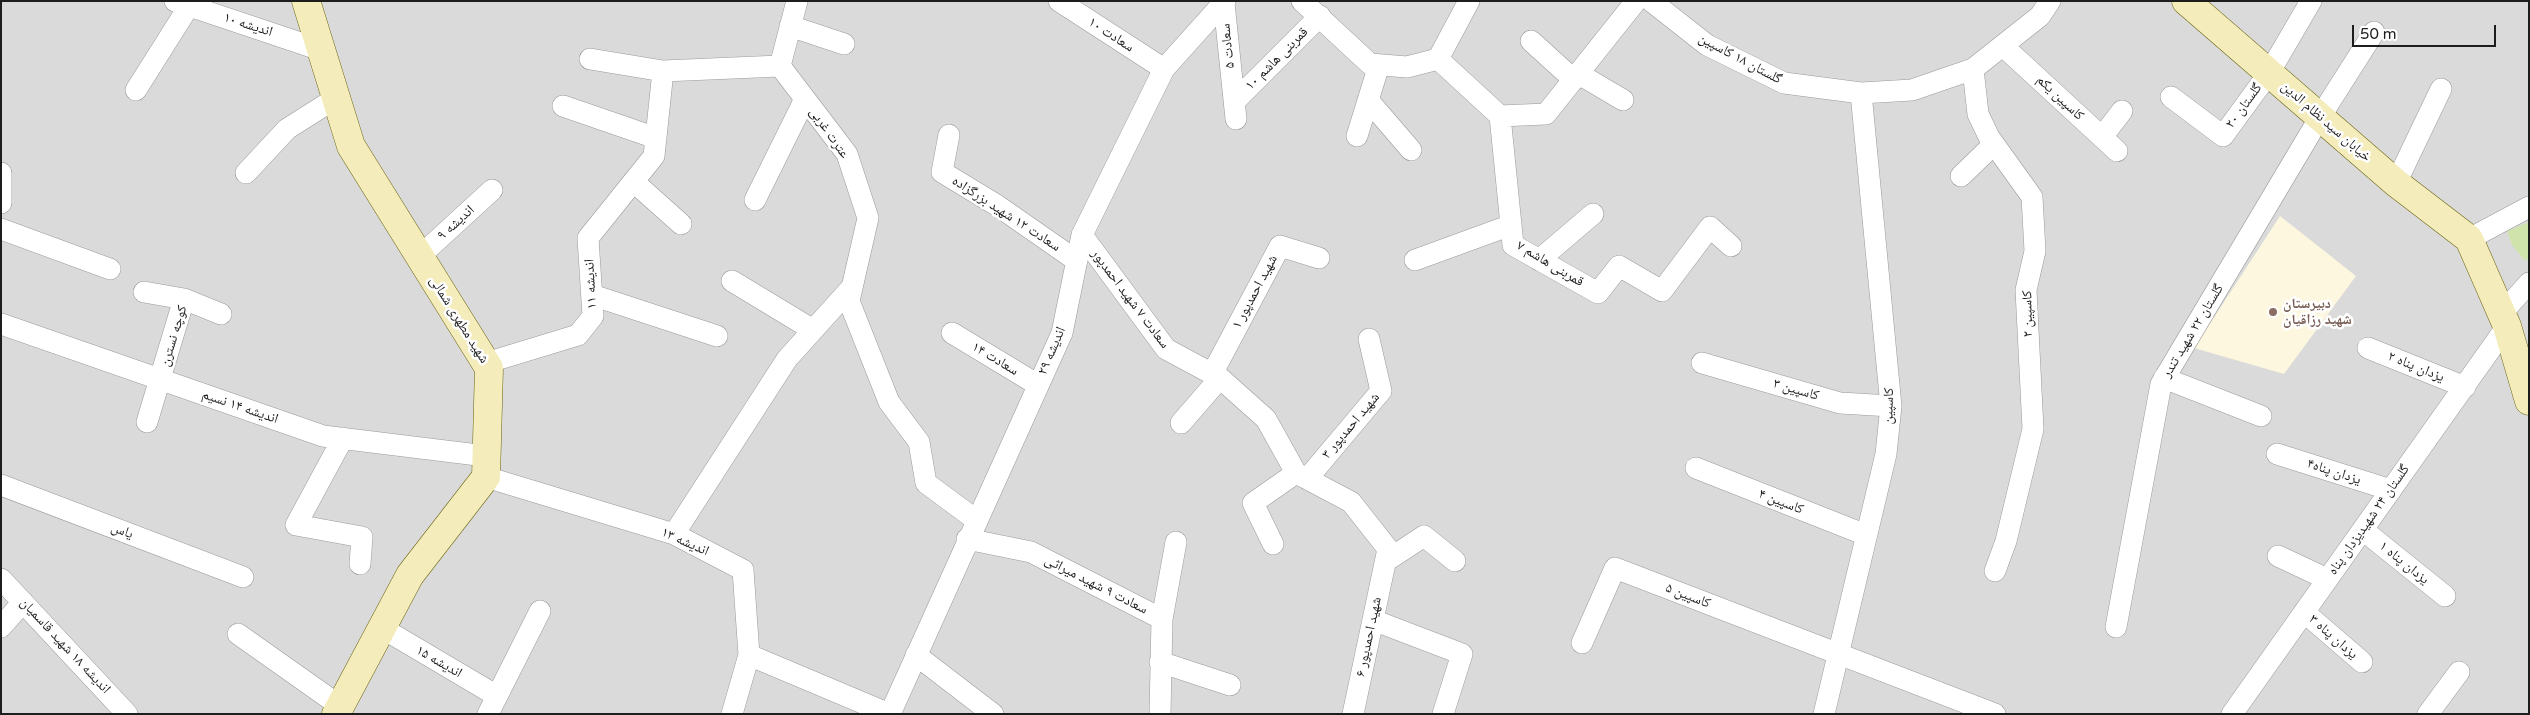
<!DOCTYPE html>
<meta charset="utf-8">
<style>
body{margin:0}
#map{position:relative;width:2530px;height:715px;overflow:hidden;background:#ede8e3;font-family:"Varela Round",sans-serif}
canvas{display:block}
.frame{position:absolute;inset:0;border:2px solid #1d1d1d;pointer-events:none}
.scale{position:absolute;left:2352px;top:25px;width:144px;height:22px;box-sizing:border-box;border:2px solid #1d1d1d;border-top:0;padding-left:6px;font-size:15px;line-height:18px;white-space:nowrap;color:#1d1d1d;-webkit-text-stroke:4px #fff;paint-order:stroke}
</style>
<div id="map">
<canvas width="2530" height="715"></canvas>
<div class="frame"></div>
<div class="scale">50 m</div>
</div>
<script>
const g = document.querySelector('canvas').getContext('2d');
g.lineJoin = 'round';
function fill(path, color) { g.fillStyle = color; g.fill(path, 'evenodd'); }
function strokePath(path, color, width, dash) { g.strokeStyle = color; g.lineWidth = width; g.lineCap = dash ? 'butt' : 'round'; g.setLineDash(dash || []); g.stroke(path); }
function drawText(font, color, halo, rows, align = 'center') {
  g.font = font + ' "Varela Round","Noto Naskh Arabic",sans-serif'; g.lineWidth = 5; g.setLineDash([]); g.textBaseline = 'middle'; g.strokeStyle = halo; g.fillStyle = color; for (const [text, x, y, turn = 0] of rows) {
    g.save(); g.translate(x, y); g.rotate((+turn || 0) * Math.PI / 180); g.textAlign = isNaN(turn) ? turn : align; if (halo) g.strokeText(text, 0, 0); g.fillText(text, 0, 0); g.restore();
  }
}
const residential = new Path2D(`
 M1,1H2529V714H1Z`);
const education = new Path2D(`
 M2280,216L2356,276L2284,374L2194,348Z`);
const grass = new Path2D(`
 M2529,222V259L2524,260L2512,245L2507,231Z`);
const minor = new Path2D(`
 M175,1L321,50
 M797,1L780,66L847,154L868,218L849,301L889,402L919,442L926,483L976,520
 M1059,1L1164,69
 M1302,1L1370,64L1407,67L1438,59L1500,116L1546,114L1636,1
 M1651,1L1707,45L1784,83L1861,93L1912,90L1973,69L2040,16L2050,1
 M1224,3L1236,119
 M790,26L844,44
 M1531,41L1574,80
 M2003,46L2117,151
 M590,59L663,71
 M1438,59L1469,1
 M1973,69L1978,114L1989,137L2032,197L2035,251L2026,290L2033,429L2006,541L1995,571
 M1579,74L1623,100
 M136,90L189,6
 M2171,97L2223,136L2269,73L2311,1
 M1368,100L1411,150
 M1234,102L1320,16
 M563,106L656,138
 M1500,116L1513,245L1598,293L1619,266L1662,291L1710,227L1731,246
 M949,135L942,172L998,206L1077,261
 M1357,136L1379,65
 M2102,137L2122,111
 M1,173V203
 M246,173L287,129L336,98
 M1961,176L1994,144
 M634,182L681,224
 M2396,183L2441,89
 M755,200L805,99
 M1,229L110,269
 M1082,235L1166,349L1220,378L1266,419L1296,473L1351,502L1388,549L1353,714
 M2469,239L2529,207
 M420,256L492,190
 M1415,260L1511,225
 M1539,260L1593,214
 M732,281L813,330
 M144,292L184,299
 M592,295L717,336
 M2502,313L2529,283
 M1,324L323,436L486,456
 M952,333L1038,385
 M2368,348L2465,387
 M486,363L578,335L593,316L588,238L654,156L663,71L780,66
 M1702,363L1840,403L1891,406
 M1212,374L1280,246L1319,258
 M2164,378L2261,416
 M147,422L184,299L221,314
 M1181,423L1220,378
 M343,438L296,525L362,537L360,564
 M2277,454L2391,490
 M1696,468L1866,535
 M486,477L674,534L743,570L749,655L732,714
 M1307,479L1381,391L1369,339
 M1,485L243,577
 M2363,530L2445,596
 M674,534L787,359L852,287
 M967,539L1031,552L1162,619L1160,714
 M1273,544L1253,503L1296,473
 M2278,556L2327,579
 M1386,561L1424,536L1455,561
 M1,579L127,714
 M2304,612L2362,662
 M1162,619L1176,542
 M1373,620L1462,654L1443,714
 M1,627L23,602
 M2116,627L2161,384L2320,117L2374,32
 M382,628L497,696
 M238,634L340,706
 M1582,643L1615,568L1995,714
 M749,655L889,714
 M916,655L993,714
 M1160,662L1230,685
 M488,714L540,611
 M890,714L1062,333L1082,235L1164,69L1225,1
 M1824,714L1886,454L1891,406L1861,93
 M2232,714L2507,326
 M2428,714L2459,672`);
const secondary = new Path2D(`
 M306,1L351,146L489,368L486,477L410,575L336,714
 M2186,1L2396,183L2469,239L2507,326L2529,401`);
const markers = [
 [2273,312,5,"#8d6e63"]
];
const streetNames = [
 ["اندیشه ۱۰",248,25,18],
 ["سعادت ۱۰",1111,35,33],
 ["سعادت ۵",1228,46,-96],
 ["قمربنی هاشم ۱۰",1277,59,-45],
 ["گلستان ۱۸ کاسپین",1740,59,28],
 ["کاسپین یکم",2060,98,43],
 ["گلستان ۲۰",2244,106,-54],
 ["خیابان سید نظام الدین",2326,122,41],
 ["عترت غربی",829,133,55],
 ["سعادت ۱۲ شهید بزرگزاده",1006,214,33],
 ["اندیشه ۹",456,223,-42],
 ["قمربنی هاشم ۷",1550,264,31],
 ["اندیشه ۱۱",591,284,-93],
 ["شهید احمدپور ۱",1255,292,-62],
 ["سعادت ۷ شهید احمدپور",1130,299,53],
 ["کاسپین ۲",2028,314,-91],
 ["شهید مطهری شمالی",459,320,58],
 ["گلستان ۲۲ شهید تندر",2193,331,-59],
 ["کوچه نسترن",174,336,-73],
 ["اندیشه ۲۹",1052,351,-67],
 ["سعادت ۱۴",995,359,31],
 ["یزدان پناه ۲",2416,367,22],
 ["کاسپین ۳",1796,390,16],
 ["کاسپین",1889,406,-89],
 ["اندیشه ۱۴ نسیم",240,407,19],
 ["شهید احمدپور ۳",1351,426,-50],
 ["یزدان پناه۴",2334,472,18],
 ["کاسپین ۴",1781,502,21],
 ["گلستان ۲۴ شهیدیزدان پناه",2369,520,-55],
 ["یاس",122,531,21],
 ["اندیشه ۱۳",685,542,24],
 ["یزدان پناه ۱",2404,563,39],
 ["سعادت ۹ شهید میراثی",1096,585,27],
 ["کاسپین ۵",1688,596,21],
 ["شهید احمدپور ۶",1369,637,-78],
 ["یزدان پناه ۳",2333,637,41],
 ["اندیشه ۱۸ شهید قاسمیان",65,646,47],
 ["اندیشه ۱۵",439,662,30]
];
const educationNames = [
 ["دبیرستان",2283,304],
 ["شهید رزاقیان",2283,320]
];
fill(residential, '#dbdada');
fill(education, '#fcf7de');
fill(grass, '#d1e3ad');
strokePath(minor, '#9a9a9a', 22);
strokePath(secondary, '#6a640e', 29);
strokePath(minor, '#fff', 21);
strokePath(secondary, '#f4ecbb', 28);
for (const [x, y, r, color] of markers) { const dot = new Path2D(); dot.arc(x, y, r, 0, 2 * Math.PI); g.fillStyle = color; g.fill(dot); strokePath(dot, '#fff', 2); }
drawText('14px', '#1d1d1d', '#fff', streetNames);
drawText('bold 14px', '#785e54', '#fff', educationNames, 'left');
</script>
